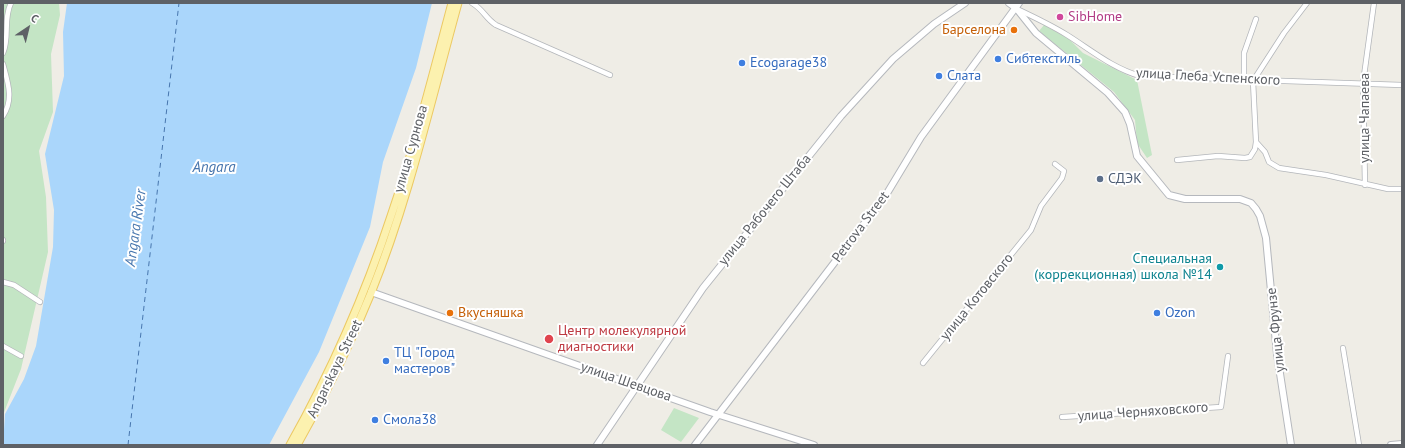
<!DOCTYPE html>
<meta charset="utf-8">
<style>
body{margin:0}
#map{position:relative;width:1405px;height:448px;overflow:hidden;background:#efede6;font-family:"PT Sans",sans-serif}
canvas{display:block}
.frame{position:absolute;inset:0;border:4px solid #5e6166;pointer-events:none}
.north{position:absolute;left:8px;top:8px;width:40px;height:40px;-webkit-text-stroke:3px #fff;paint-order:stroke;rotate:35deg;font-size:11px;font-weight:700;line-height:16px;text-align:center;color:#5e6166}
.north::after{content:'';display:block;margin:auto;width:14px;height:18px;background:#5e6166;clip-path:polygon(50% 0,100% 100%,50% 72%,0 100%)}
</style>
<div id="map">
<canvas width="1405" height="448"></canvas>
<div class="frame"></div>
<div class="north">С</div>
</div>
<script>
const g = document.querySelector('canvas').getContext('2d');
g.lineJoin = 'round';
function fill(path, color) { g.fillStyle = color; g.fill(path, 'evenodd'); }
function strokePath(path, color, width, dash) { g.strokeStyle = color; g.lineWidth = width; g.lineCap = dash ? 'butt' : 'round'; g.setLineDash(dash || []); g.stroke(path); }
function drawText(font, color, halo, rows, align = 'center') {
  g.font = font + ' "PT Sans",sans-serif'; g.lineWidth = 4; g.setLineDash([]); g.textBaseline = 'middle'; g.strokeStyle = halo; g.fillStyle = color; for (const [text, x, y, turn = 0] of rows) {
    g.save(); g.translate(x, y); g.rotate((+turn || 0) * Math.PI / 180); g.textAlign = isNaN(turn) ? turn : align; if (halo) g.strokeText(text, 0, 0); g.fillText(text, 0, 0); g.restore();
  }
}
const green = new Path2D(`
 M3,3H59L60,15L51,54L53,112L39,151L46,197L48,252L21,369L3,415Z
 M1044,25L1069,39L1083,53L1137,80L1152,155L1147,158L1137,143L1135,120L1114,92L1039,31Z
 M674,408L699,418L681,442L661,430Z`);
const water = new Path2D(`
 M67,3H432L416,68L383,162L370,227L319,352L269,445H3L5,414L24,379L36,346L53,247L54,210L45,154L64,76L63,32Z`);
const ferry = new Path2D(`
 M174,3H175
 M128,445L179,3`);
const street = new Path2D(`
 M472,3C484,10 485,18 496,25L610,75
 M1017,9C1034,17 1051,25 1067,35C1091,50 1112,68 1140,76L1402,85
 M3,53C10,37 3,19 11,3
 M3,64C8,83 14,99 3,116
 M1244,79V53L1256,19
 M1256,142L1253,81L1284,33L1307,3
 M1177,160L1218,156L1245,158L1250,157L1255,149L1256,142L1265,152L1269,162L1279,168L1326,175L1388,189H1402
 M1365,185L1363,83L1374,3
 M3,240V241
 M3,282L14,285L40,302
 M3,346L21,356
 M1343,348L1359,445
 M923,363L1031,230L1041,206L1062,178L1064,171L1055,164
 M1062,417L1221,407L1228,356`);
const secondary = new Path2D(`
 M1009,3L1016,8L1036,33L1108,93L1125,112L1130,124L1137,156L1169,195L1185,199H1240L1251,203L1256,209L1260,216L1266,238L1277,354L1291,445
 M371,292L710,412L814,445
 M597,445L703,288L841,116L893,59L934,24L965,3
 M695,445L886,195L921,137L1019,3
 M1391,445L1402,444`);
const primary = new Path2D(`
 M290,445C331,372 365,295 391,216C415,146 433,74 452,3
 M297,445C325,396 350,345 371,293C409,199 431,100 458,3`);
const markers = [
 [1060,17,4,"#d1479c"],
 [1014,30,4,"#e8710a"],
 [998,59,4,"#3f7fe0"],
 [742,63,4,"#3f7fe0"],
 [939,76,4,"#3f7fe0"],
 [1100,179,4,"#5c6f8a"],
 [1220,267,4,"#0f9aa8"],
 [450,313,4,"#e8710a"],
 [1157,313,4,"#3f7fe0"],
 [549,339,5,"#e0444e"],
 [386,361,4,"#3f7fe0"],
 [375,420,4,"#3f7fe0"]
];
const hotelNames = [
 ["SibHome",1068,17]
];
const foodNames = [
 ["Барселона",1006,30],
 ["Вкусняшка",458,313,"left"]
];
const shopNames = [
 ["Сибтекстиль",1006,59],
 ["Ecogarage38",750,63],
 ["Слата",947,76],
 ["Ozon",1165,313],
 ["ТЦ \"Город",394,353],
 ["мастеров\"",394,369],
 ["Смола38",383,420]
];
const streetNames = [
 ["улица Глеба Успенского",1208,77,3],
 ["улица Чапаева",1365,118,-90],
 ["улица Сурнова",411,149,-74],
 ["улица Рабочего Штаба",765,210,-51],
 ["Petrova Street",861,227,-53],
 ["улица Котовского",977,297,-51],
 ["улица Фрунзе",1276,330,-96],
 ["Angarskaya Street",335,369,-64],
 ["улица Шевцова",626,382,19],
 ["улица Черняховского",1143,412,-4]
];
const serviceNames = [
 ["СДЭК",1108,179]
];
const cultureNames = [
 ["Специальная",1212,259],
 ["(коррекционная) школа №14",1212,275]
];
const healthNames = [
 ["Центр молекулярной",558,331],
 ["диагностики",558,347]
];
const waterNames = [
 ["Angara",214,168],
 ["Angara River",136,228,-82]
];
fill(green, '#c4e5c5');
fill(water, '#aad6fb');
strokePath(ferry, '#4776ae', 1, [5, 4]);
strokePath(street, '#b3b6ba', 6);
strokePath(secondary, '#b5b8bd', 8);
strokePath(primary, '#ecc963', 9);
strokePath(street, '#fff', 4.5);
strokePath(secondary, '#fff', 6);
strokePath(primary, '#fcf1af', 7);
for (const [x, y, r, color] of markers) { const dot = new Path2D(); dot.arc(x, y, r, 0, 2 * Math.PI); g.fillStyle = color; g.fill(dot); strokePath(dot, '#fff', 1.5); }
drawText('14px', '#b23c85', '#fff', hotelNames, 'left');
drawText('14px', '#c56008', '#fff', foodNames, 'right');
drawText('14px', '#366cbe', '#fff', shopNames, 'left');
drawText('14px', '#5e6166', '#fff', streetNames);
drawText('14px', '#4e5e75', '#fff', serviceNames, 'left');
drawText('14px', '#0d838f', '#fff', cultureNames, 'right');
drawText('14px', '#be3a42', '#fff', healthNames, 'left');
drawText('italic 15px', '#4776ae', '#fff', waterNames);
</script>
